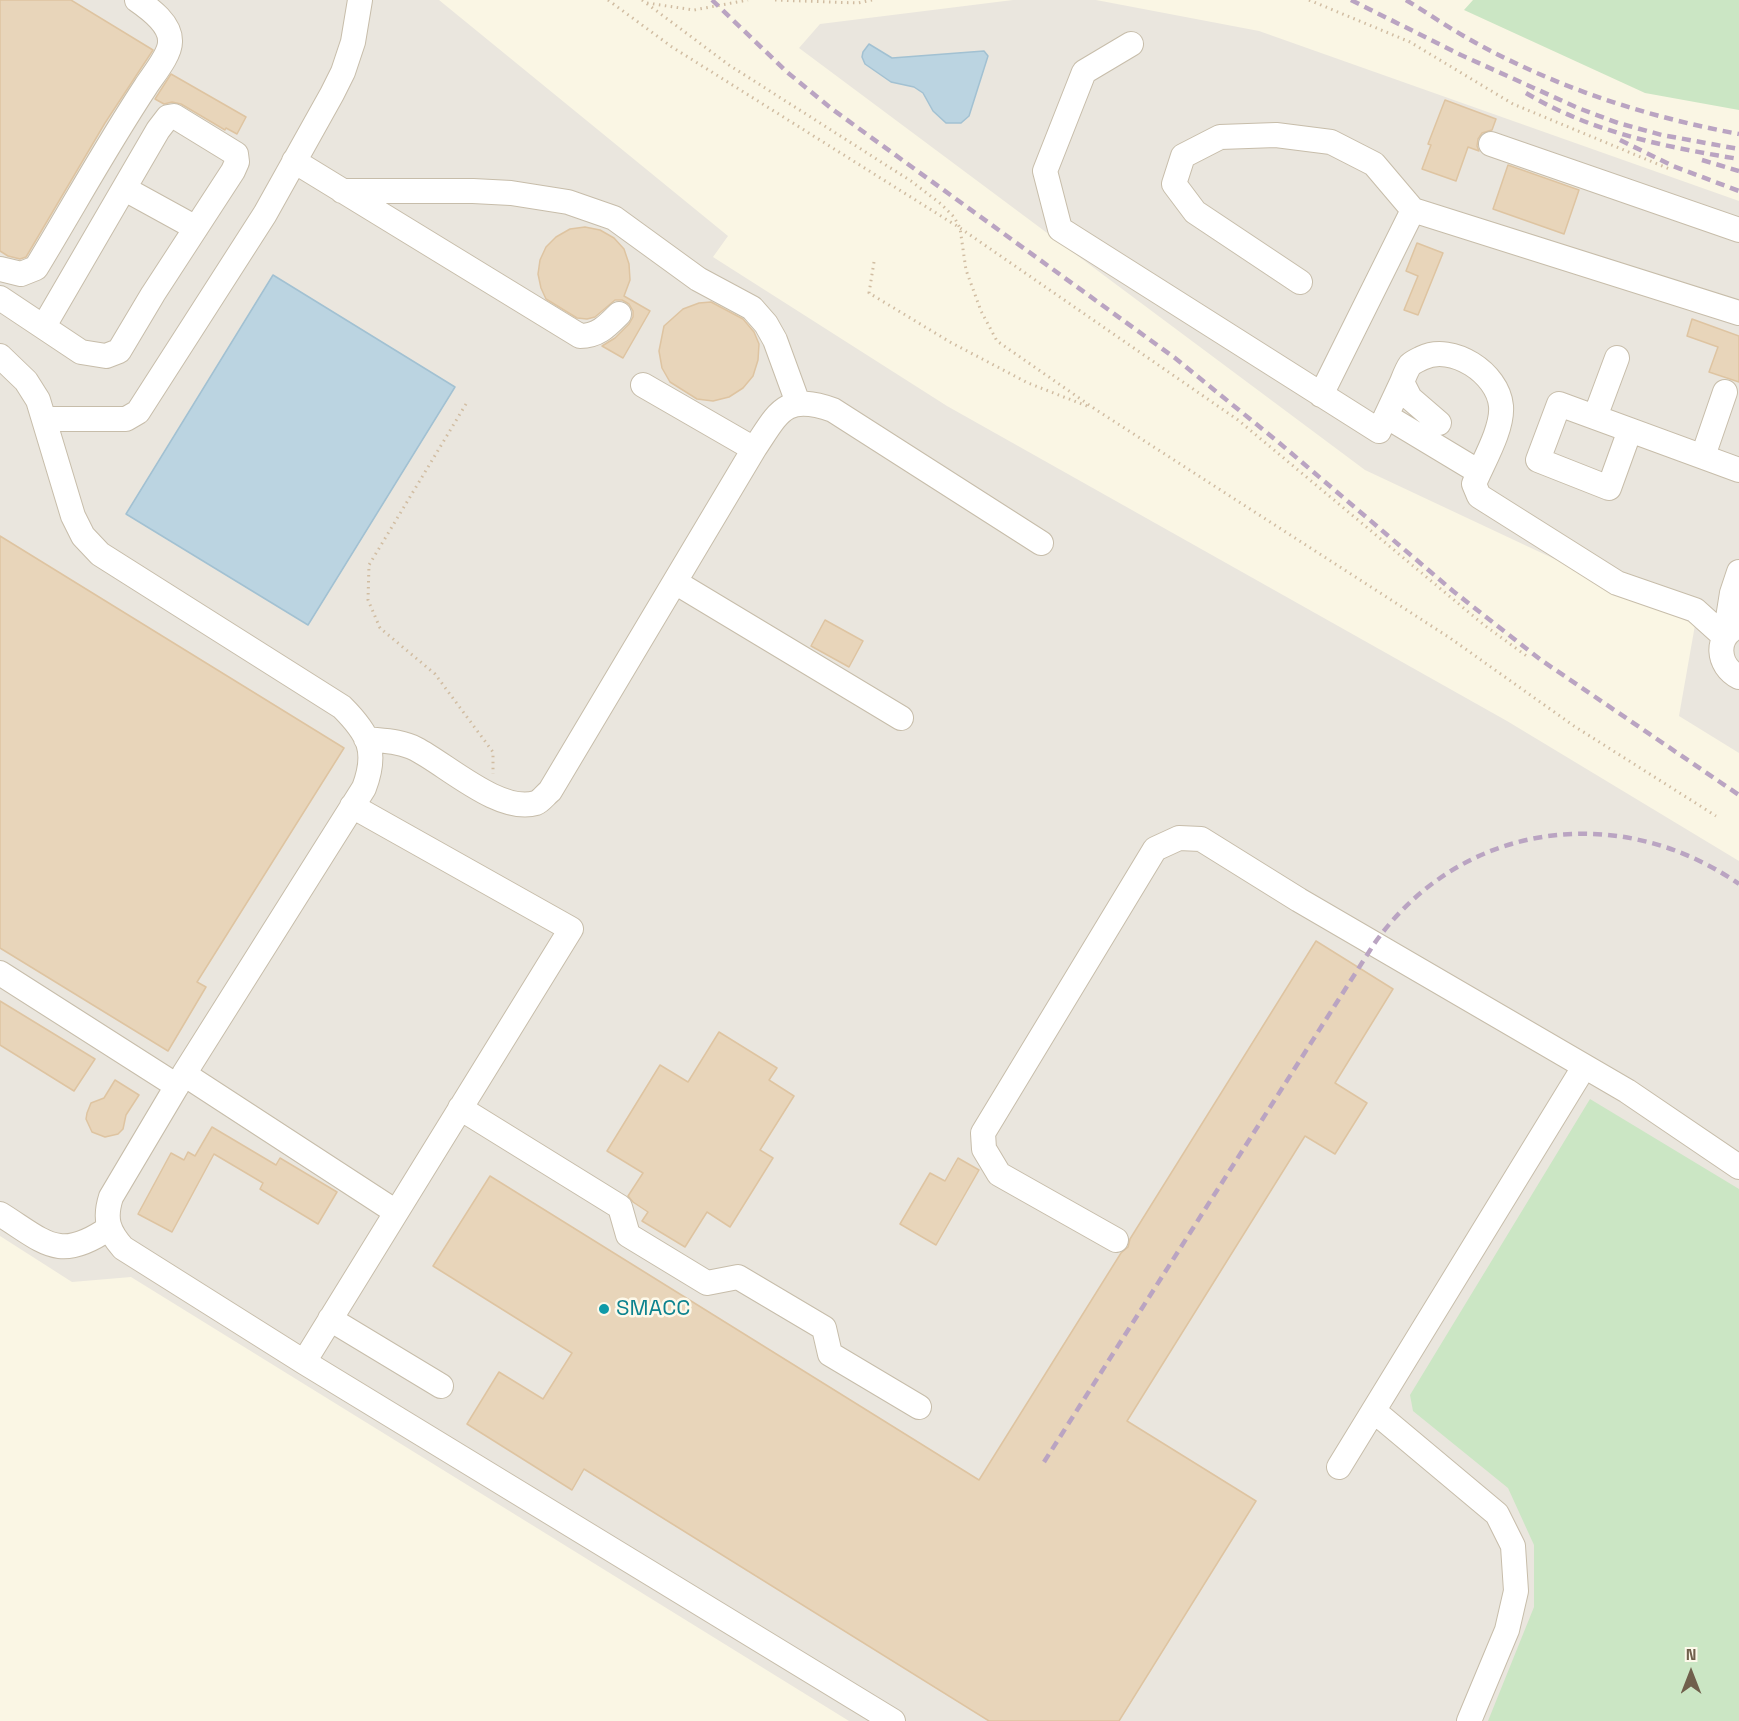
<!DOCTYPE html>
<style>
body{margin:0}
#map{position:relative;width:1739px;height:1721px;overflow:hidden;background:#faf6e4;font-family:"Space Grotesk",sans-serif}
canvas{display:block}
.north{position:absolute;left:1661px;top:1643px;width:60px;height:60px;-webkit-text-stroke:4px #fdf9ea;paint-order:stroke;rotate:0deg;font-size:16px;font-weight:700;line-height:24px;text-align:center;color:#70604c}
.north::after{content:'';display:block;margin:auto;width:21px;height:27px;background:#70604c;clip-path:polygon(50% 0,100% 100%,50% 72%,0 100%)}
</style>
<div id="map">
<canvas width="1739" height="1721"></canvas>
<div class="north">N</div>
</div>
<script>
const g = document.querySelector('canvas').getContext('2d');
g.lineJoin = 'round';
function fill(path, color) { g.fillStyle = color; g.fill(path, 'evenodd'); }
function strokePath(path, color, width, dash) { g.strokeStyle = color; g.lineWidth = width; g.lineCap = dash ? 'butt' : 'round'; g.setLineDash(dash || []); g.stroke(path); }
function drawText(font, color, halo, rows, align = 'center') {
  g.font = font + ' "Space Grotesk",sans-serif'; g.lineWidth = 5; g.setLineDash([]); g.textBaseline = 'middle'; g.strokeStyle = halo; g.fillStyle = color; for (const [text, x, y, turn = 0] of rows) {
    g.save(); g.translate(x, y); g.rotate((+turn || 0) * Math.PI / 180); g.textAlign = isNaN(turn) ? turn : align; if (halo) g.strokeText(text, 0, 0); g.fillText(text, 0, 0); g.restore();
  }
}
const industrial = new Path2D(`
 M0,0H439L728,236L713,257L947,406L1507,721L1739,861V1721H849L131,1277L72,1282L0,1236Z
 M1013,0H1096L1259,31L1739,201V753L1679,716L1695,625L1365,470L799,48L820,24Z`);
const green = new Path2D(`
 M1473,0H1739V110L1645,93L1464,10Z
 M1590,1099L1739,1189V1721H1488L1534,1607V1545L1508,1488L1413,1411L1410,1395Z`);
const water = new Path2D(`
 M869,44L892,58L984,51L988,56L969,116L961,123H946L933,111L923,93L914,87L891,82L865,64L862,57L863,52Z
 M273,275L455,387L308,625L126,514Z`);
const building = new Path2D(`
 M0,0H71L153,50L105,123L26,257L20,259L8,256L0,251Z
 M171,74L246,117L237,134L226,128L225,130L181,104L172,102L164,104L155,99Z
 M1445,100L1496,119L1492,130L1482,133L1478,139L1477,146L1479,151L1468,147L1456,181L1422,169L1431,145L1428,144Z
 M1508,165L1579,190L1564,234L1493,209Z
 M585,227L600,230L614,238L624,249L629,264L630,280L624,296L650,311L623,358L602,346L615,338L629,324L633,317V311L629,304L622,300H615L595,317L587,319L577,318L546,299L541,288L538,274L540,260L546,247L556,237L570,229Z
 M1417,243L1443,253L1418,315L1404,310L1418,276L1406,271Z
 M711,302L743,319L754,332L759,344L758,360L753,376L743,388L729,397L713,401L697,399L670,382L662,368L659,351L664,326L683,309L699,303Z
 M1692,319L1739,336V382L1709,372L1718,347L1687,336Z
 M0,536L344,748L197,982L206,987L168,1051L0,948Z
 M825,620L863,641L849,667L811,646Z
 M1316,941L1393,989L1335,1083L1367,1103L1335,1154L1305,1136L1127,1421L1256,1501L1119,1721H989L584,1469L572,1490L467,1424L499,1372L543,1399L572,1353L433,1266L490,1176L979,1480L1121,1253L1128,1247L1130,1239Z
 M0,1001L95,1059L74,1091L0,1045Z
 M719,1032L777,1068L769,1080L794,1096L760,1150L773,1158L730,1227L707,1212L685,1247L642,1221L648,1212L633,1202L628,1196L643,1173L607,1151L660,1065L688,1082Z
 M115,1080L139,1095L126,1115L123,1129L118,1134L105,1137L92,1132L86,1119L87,1113L91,1103L104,1098Z
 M212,1127L276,1165L280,1158L337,1192L318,1224L260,1189L263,1183L214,1154L172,1232L138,1214L171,1153L184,1160L188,1152L195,1156Z
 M958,1158L979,1170L936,1245L900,1224L930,1173L945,1181Z`);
const path = new Path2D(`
 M608,0L672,47L960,228L1238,420L1484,625L1528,657
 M642,0L729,65L911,181L941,204L954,217L960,228L966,270L981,311L997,341L1095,409L1450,638L1574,726L1716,816
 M775,0L858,3L872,0
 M1309,0L1410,42L1513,104L1672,170
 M647,3L694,10L748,0
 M874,262L869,293L950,342L1028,383L1087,406
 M466,404L369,565L368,600L380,628L435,674L493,752V774`);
const minor = new Path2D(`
 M1131,44L1084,72L1045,171L1060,229L1379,431L1402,382
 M1491,144L1739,230
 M294,161L580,336C598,336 607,326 619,314
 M125,189L196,228
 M342,191H473L511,193L568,202L614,218L698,279L752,308L766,324L775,340L798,403
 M0,269L21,274L36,268C73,207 107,145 146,86C153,75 170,55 170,42C171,24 150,9 137,0
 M1300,282L1195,212L1174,184L1183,156L1220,137L1276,135L1331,142L1374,164L1413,210L1739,313
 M0,298L81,352L106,356L119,351L153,294L233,171L237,162L236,154L174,116L168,117L158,130L44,326
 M0,356L26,381L38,400L73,516L83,536L100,554L342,707C369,734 378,751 364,788L184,1074L111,1197C104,1219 108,1231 123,1248L304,1362L893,1721
 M643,385L754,449
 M1321,395L1413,210
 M1386,416L1479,472
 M1595,417L1617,358
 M44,419H126L138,412L265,214L332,94L343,72L353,42L360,0
 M1439,423L1410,398L1402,382C1404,377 1407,369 1410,365C1413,362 1418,360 1422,358C1452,343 1498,373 1501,406C1503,429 1483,462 1474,484L1479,496L1617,583L1695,610L1725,637
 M1630,430L1609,488L1538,460L1559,404L1739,470
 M1703,456L1725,392
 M675,582L901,718
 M1739,626C1714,636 1717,666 1739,677
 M1725,637L1732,593L1739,572
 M366,739C383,741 401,741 416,749C447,765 500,814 536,803C541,801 545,795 550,791L754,449C779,412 784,393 833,410L1041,543
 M0,973L177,1086
 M184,1074L396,1212
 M460,1108L620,1207L628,1235L707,1283L738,1277L824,1328L830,1354L919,1407
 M0,1214C45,1242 59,1263 109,1228
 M1116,1240L999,1174L984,1149L983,1133L1155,849L1179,838L1201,839L1299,900L1627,1091L1739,1167
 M330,1319L441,1386
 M304,1362L571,929L352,806
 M1374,1411L1497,1514L1513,1546L1516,1591L1507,1630L1469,1721
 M1339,1467L1584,1067`);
const rail = new Path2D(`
 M712,0L787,72L832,109L1175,358L1277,441L1453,591L1541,660L1739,795
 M1351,0L1461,55L1578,108L1618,123L1662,135L1739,149
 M1406,0C1429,14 1452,30 1476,43C1558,88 1647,117 1739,134
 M1526,93C1591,132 1665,147 1739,159
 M1620,140L1673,166L1739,191
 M1702,160L1739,171
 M1044,1462L1374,944C1460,822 1618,800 1739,884`);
const markers = [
 [604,1309,6,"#0f9aa8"]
];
const cultureNames = [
 ["SMACC",616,1309]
];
fill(industrial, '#eae6de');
fill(green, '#cbe6c4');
fill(water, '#bbd4e1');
strokePath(water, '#a2c1d2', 1.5);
fill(building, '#e8d5ba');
strokePath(building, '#dec4a1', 1.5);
strokePath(minor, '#c7bdaa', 26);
strokePath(path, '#d1bda2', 3, [1.5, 4.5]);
strokePath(minor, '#fff', 24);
strokePath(rail, '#baa4c2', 4.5, [9, 6]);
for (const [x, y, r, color] of markers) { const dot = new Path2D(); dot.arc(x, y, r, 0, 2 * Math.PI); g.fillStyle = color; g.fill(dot); strokePath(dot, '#fdf9ea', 2); }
drawText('22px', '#0d838f', '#fdf9ea', cultureNames, 'left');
</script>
